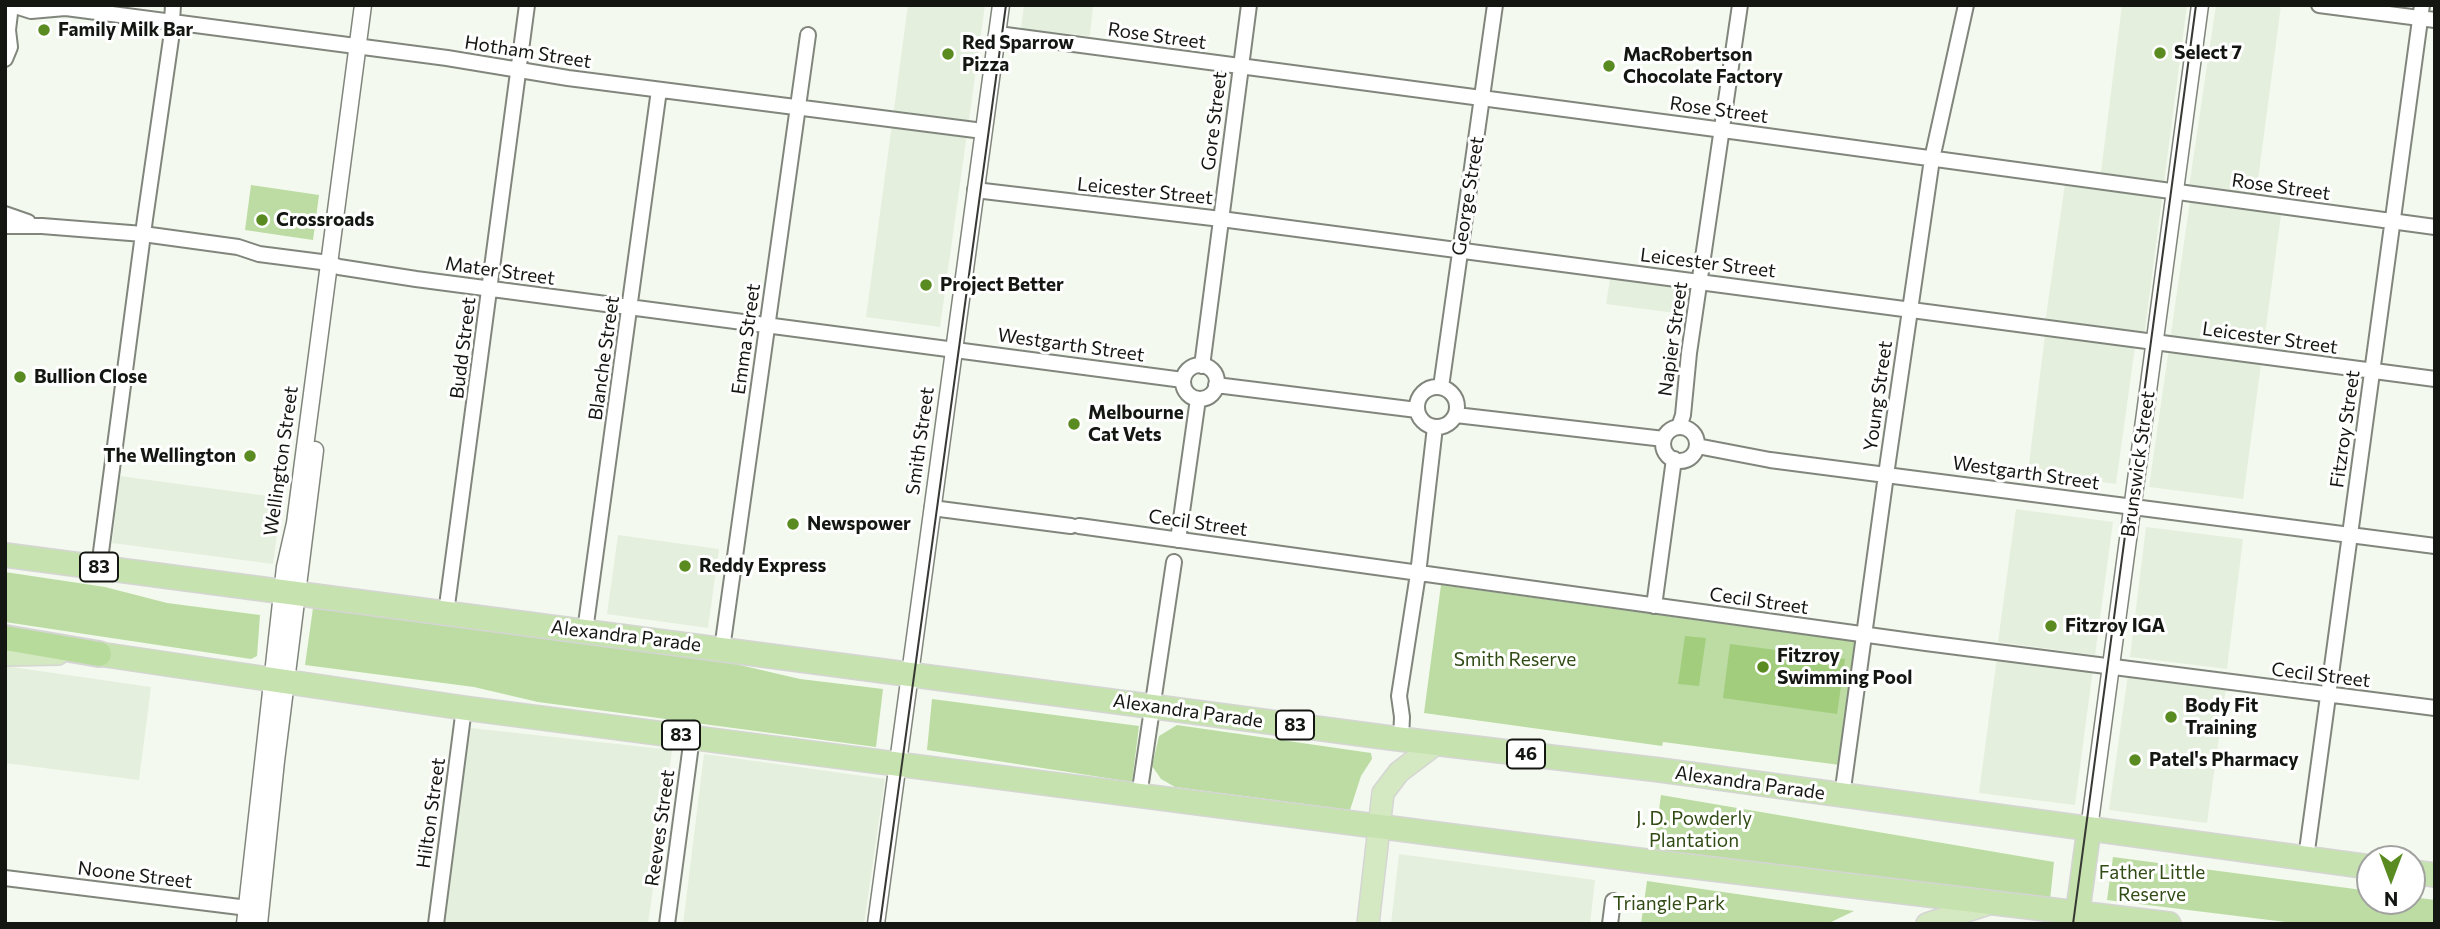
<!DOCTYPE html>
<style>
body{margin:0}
#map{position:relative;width:2440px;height:929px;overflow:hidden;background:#f3f9ee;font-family:Commissioner,sans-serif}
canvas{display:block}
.frame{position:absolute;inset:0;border:7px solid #141612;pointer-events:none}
.north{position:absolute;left:2356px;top:845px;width:70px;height:70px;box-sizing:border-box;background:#fff;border:2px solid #a1a2a0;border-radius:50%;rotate:180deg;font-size:19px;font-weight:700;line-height:28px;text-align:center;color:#141612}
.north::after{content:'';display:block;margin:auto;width:24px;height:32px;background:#598b20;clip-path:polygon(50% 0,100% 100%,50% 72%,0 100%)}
</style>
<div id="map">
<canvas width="2440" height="929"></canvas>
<div class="frame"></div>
<div class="north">N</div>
</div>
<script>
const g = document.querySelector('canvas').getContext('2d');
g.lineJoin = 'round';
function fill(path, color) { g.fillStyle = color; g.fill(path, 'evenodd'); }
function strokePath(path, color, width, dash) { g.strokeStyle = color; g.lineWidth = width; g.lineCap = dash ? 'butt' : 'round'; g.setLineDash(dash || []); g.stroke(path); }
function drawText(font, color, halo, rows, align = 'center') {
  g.font = font + ' Commissioner,sans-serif'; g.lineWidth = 6; g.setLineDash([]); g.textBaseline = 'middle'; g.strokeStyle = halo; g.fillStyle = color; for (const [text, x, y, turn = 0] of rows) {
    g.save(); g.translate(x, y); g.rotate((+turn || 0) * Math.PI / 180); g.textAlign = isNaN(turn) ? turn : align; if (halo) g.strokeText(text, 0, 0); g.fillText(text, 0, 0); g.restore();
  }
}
const built = new Path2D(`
 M908,5H985L940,327L866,317Z
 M1024,5H1093L1090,36L1021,29Z
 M2122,5H2187L2144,337L2045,323L2065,184L2099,188Z
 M2216,5H2281L2256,195L2189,187Z
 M2190,201L2281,215L2243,499L2149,487Z
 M1611,273L1688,283L1683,314L1606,304Z
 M2045,335L2135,347L2116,484L2028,472Z
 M120,476L282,498L273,564L112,543Z
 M2016,509L2113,522L2095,655L1998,642Z
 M2146,527L2243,539L2227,669L2130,657Z
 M618,535L719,549L708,628L607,614Z
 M1997,657L2093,669L2075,805L1979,793Z
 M5,666L151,687L139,780L5,763Z
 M2128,674L2226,687L2207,823L2109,810Z
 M462,727L672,750L648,924H441Z
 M704,754L885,779L864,924H683Z
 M1399,854L1595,880L1590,924H1391Z`);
const green = new Path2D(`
 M251,185L319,195L313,240L245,230Z
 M5,572L105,587L167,603L260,615L257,656L251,659L5,622Z
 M1441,585L1857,642L1840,765L1663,742L1662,746L1424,713Z
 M313,608L731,663L800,679L883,689L876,747L538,702L474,687L305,665Z
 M932,699L1139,726L1132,782L927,750Z
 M1177,725L1371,753L1372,759L1361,776L1350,810L1175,787L1161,779L1152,766L1159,736Z
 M1661,795L2054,862L2050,900L1653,853Z
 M2113,857L2370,891V901H2412V897L2435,900V924H2302L2107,900Z
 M1647,881L1854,911L1827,924H1641Z`);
const water = new Path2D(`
 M1685,636L1706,638L1699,686L1678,684Z
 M1730,644L1845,659L1837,714L1723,698Z`);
const minor = new Path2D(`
 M12,5L31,11L65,8
 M57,5L66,8L447,58L568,78L983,131
 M2319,5L2435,20
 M998,34L1723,130L2435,227
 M5,59L10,47L8,30L11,5
 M975,190L1221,219L2435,379
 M5,214L28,222
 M5,226H42L143,234L238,247L259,254L329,263L339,267L416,279L1183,380
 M1183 382a17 17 0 1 1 34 0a17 17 0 1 1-34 0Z
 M1202,366L1249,5
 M1216,385L1417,410
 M1441,387L1495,5
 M1417 407a20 20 0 1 1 40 0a20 20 0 1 1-40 0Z
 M1456,415L1664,439
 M1679,427L1683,415L1689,353L1740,5
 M1663 444a17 17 0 1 1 34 0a17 17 0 1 1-34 0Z
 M1697,446L1770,460L2435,546
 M932,508L1071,526
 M1079,526L1926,643L2435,708
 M1178,540L1198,399
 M99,567L145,219L171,39L173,5
 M1654,606L1674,459
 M446,613L527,5
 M585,631L659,90
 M722,649L808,35
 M1401,739L1402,717L1399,696L1418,574L1435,427
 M1139,796L1174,562
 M1842,796L1886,475L1932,159L1966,5
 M2306,858L2422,5
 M5,878L256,909
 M436,924L464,708
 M667,924L692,737
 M1610,924L1613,901`);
const tertiary = new Path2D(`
 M2089,829L2200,5
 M245,924L285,567L295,523L363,5
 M259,924L276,761L315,450
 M876,924L1001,5`);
const primary = new Path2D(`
 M5,655L58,654
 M1368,924L1383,793L1399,772L1436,744
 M1927,924L1991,903`);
const trunk = new Path2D(`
 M5,555L1391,738L1660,770L2370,867
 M99,654L464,708L1646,861L2169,924
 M2412,872L2435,875
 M2076,924L2089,829`);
const motorway = new Path2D(`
 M5,638L99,654`);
const tram = new Path2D(`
 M880,924L1006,5
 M2073,924L2196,5`);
const markers = [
 [44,30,7,"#598b20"],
 [2160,53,7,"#598b20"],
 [948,54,7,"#598b20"],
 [1609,66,7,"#598b20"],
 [262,220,7,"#598b20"],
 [926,285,7,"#598b20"],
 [20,377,7,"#598b20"],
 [1074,424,7,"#598b20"],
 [250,456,7,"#598b20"],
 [793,524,7,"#598b20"],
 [685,566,7,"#598b20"],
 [2051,626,7,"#598b20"],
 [1763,667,7,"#598b20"],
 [2171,717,7,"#598b20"],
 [2135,760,7,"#598b20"]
];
const shields = [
 [99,567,38],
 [1295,725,38],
 [681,735,38],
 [1526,754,38]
];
const shieldNames = [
 ["83",99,567],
 ["83",1295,725],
 ["83",681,735],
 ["46",1526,754]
];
const poiNames = [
 ["Family Milk Bar",58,30],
 ["Red Sparrow",962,43],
 ["Pizza",962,65],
 ["Select 7",2174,53],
 ["MacRobertson",1623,55],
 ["Chocolate Factory",1623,77],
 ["Crossroads",276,220],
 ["Project Better",940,285],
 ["Bullion Close",34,377],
 ["Melbourne",1088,413],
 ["Cat Vets",1088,435],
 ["The Wellington",236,456,"right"],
 ["Newspower",807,524],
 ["Reddy Express",699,566],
 ["Fitzroy IGA",2065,626],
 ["Fitzroy",1777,656],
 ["Swimming Pool",1777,678],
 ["Body Fit",2185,706],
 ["Training",2185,728],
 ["Patel's Pharmacy",2149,760]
];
const streetNames = [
 ["Rose Street",1157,36,8],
 ["Hotham Street",528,52,9],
 ["Rose Street",1719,110,8],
 ["Gore Street",1214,121,-83],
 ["Rose Street",2281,187,8],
 ["Leicester Street",1145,191,6],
 ["George Street",1468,196,-81],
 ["Leicester Street",1708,263,7],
 ["Mater Street",500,271,8],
 ["Leicester Street",2270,338,8],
 ["Emma Street",746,339,-82],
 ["Napier Street",1673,339,-82],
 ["Westgarth Street",1071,345,8],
 ["Budd Street",463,348,-83],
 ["Blanche Street",604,358,-82],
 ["Young Street",1878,396,-82],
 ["Fitzroy Street",2345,429,-82],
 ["Smith Street",920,441,-82],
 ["Wellington Street",281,461,-82],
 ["Brunswick Street",2138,464,-82],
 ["Westgarth Street",2026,473,8],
 ["Cecil Street",1198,523,8],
 ["Cecil Street",1759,601,8],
 ["Alexandra Parade",626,636,7],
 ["Cecil Street",2321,675,7],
 ["Alexandra Parade",1188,711,8],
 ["Alexandra Parade",1750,783,8],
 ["Hilton Street",431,813,-82],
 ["Reeves Street",660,828,-82],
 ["Noone Street",135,875,7]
];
const parkNames = [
 ["Smith Reserve",1515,660],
 ["J. D. Powderly",1694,819],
 ["Plantation",1694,841],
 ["Father Little",2152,873],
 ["Reserve",2152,895],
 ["Triangle Park",1669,904]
];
fill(built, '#e5efde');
fill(green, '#bcdca3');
fill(water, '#a2cd7d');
strokePath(minor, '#81867d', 18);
strokePath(tertiary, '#81867d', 19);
strokePath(primary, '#d5d5d4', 24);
strokePath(trunk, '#d5d5d4', 26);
strokePath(motorway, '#d5d5d4', 28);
strokePath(minor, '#fff', 14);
strokePath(tertiary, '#fff', 16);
strokePath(primary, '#d4e9c2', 21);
strokePath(trunk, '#c6e2ae', 23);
strokePath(motorway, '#b7db9a', 24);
strokePath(tram, '#373934', 2);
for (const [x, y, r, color] of markers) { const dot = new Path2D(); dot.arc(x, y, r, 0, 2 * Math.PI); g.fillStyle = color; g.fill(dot); strokePath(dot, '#fff', 2.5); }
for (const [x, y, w] of shields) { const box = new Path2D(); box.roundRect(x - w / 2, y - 14.5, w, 29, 5); g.fillStyle = '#fff'; g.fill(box); strokePath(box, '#141612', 2); }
drawText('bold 18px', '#141612', null, shieldNames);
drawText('bold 19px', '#141612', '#fff', poiNames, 'left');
drawText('19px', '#141612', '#fff', streetNames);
drawText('19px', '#304b14', '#fff', parkNames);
</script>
